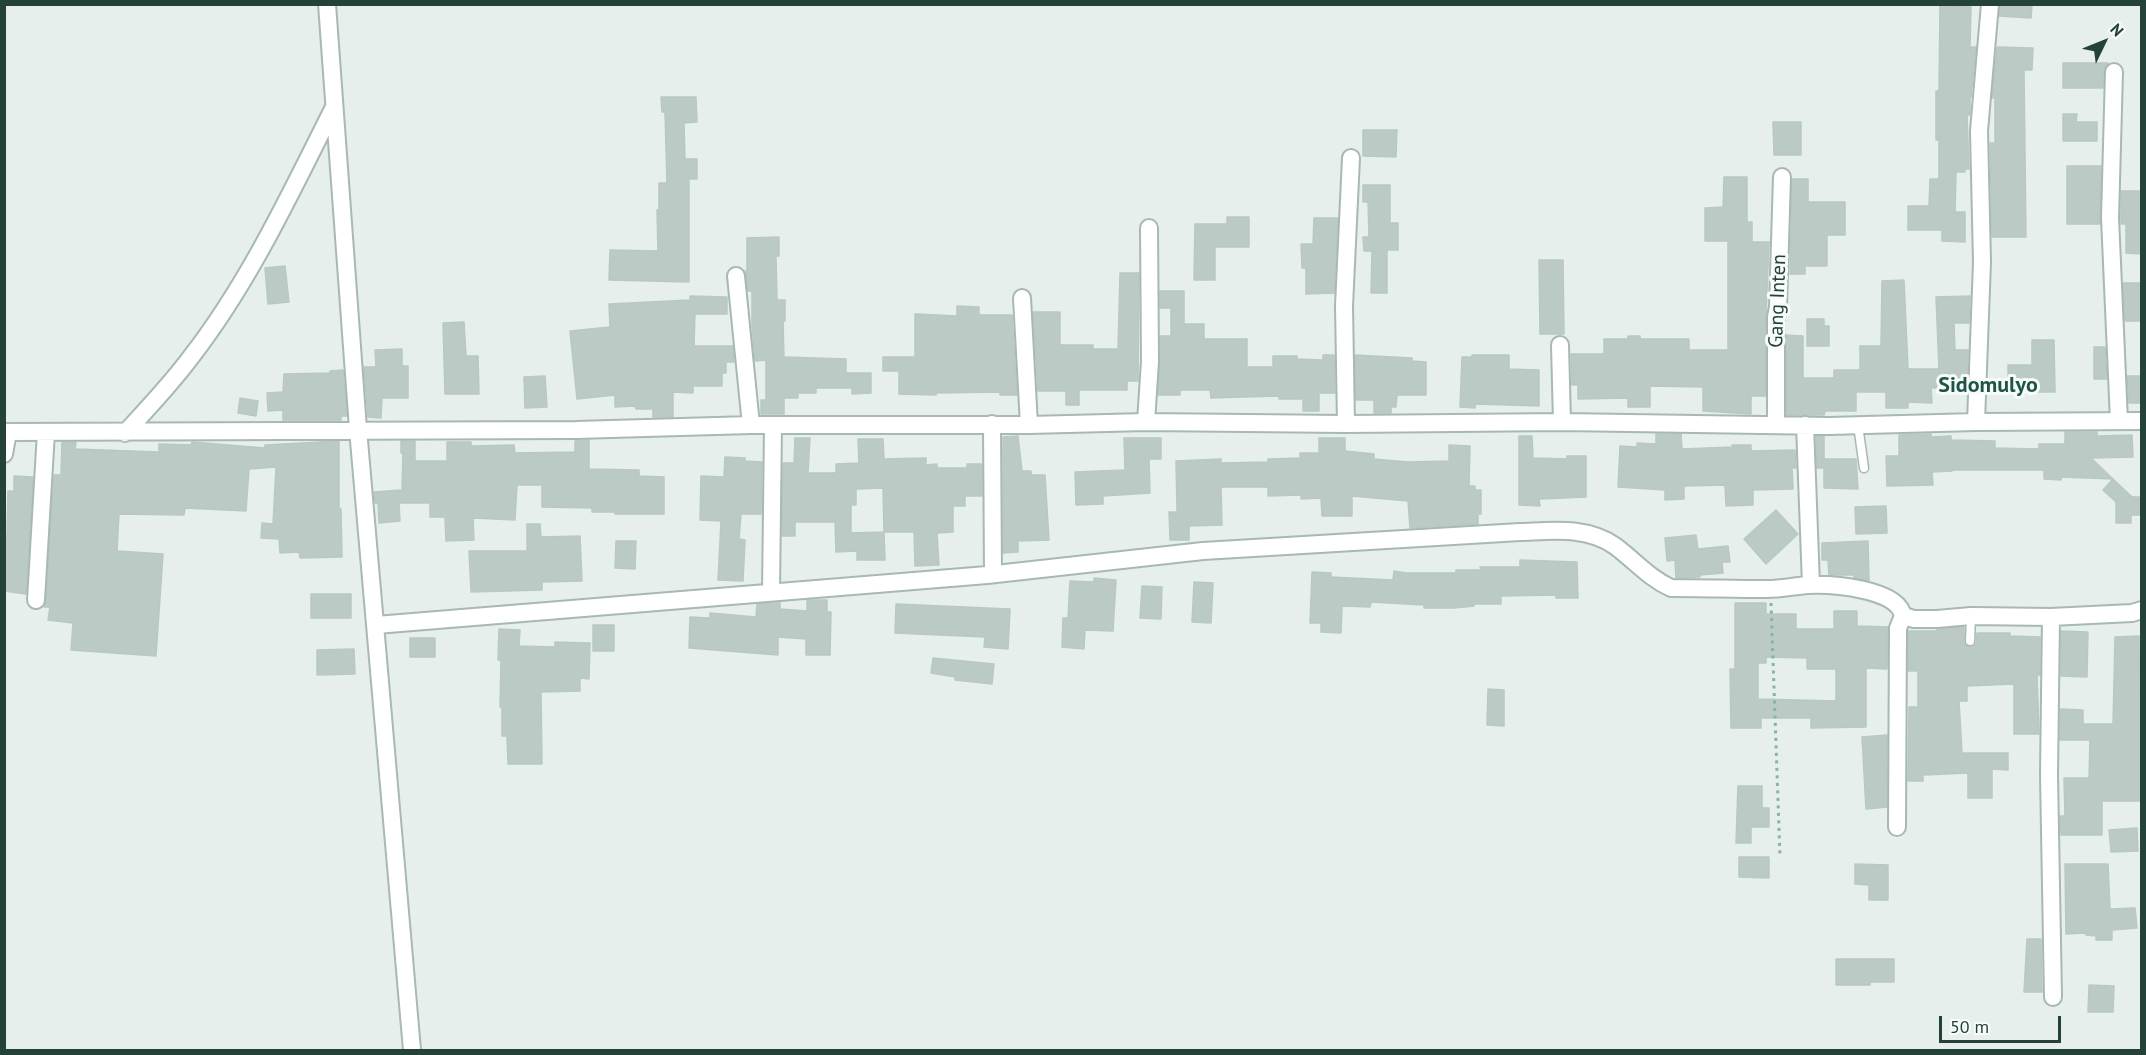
<!DOCTYPE html>
<style>
body{margin:0}
#map{position:relative;width:2146px;height:1055px;overflow:hidden;background:#e6efeb;font-family:"PT Sans",sans-serif}
canvas{display:block}
.frame{position:absolute;inset:0;border:6px solid #24423a;pointer-events:none}
.north{position:absolute;left:2074px;top:12px;width:60px;height:60px;-webkit-text-stroke:4px #f7fbf9;paint-order:stroke;rotate:47deg;font-size:16px;font-weight:700;line-height:24px;text-align:center;color:#24423a}
.north::after{content:'';display:block;margin:auto;width:21px;height:27px;background:#24423a;clip-path:polygon(50% 0,100% 100%,50% 72%,0 100%)}
.scale{position:absolute;left:1939px;top:1016px;width:122px;height:27px;box-sizing:border-box;border:3px solid #24423a;border-top:0;padding-left:8px;font-size:18px;line-height:21px;white-space:nowrap;color:#24423a;-webkit-text-stroke:4px #f7fbf9;paint-order:stroke}
</style>
<div id="map">
<canvas width="2146" height="1055"></canvas>
<div class="frame"></div>
<div class="north">N</div>
<div class="scale">50 m</div>
</div>
<script>
const g = document.querySelector('canvas').getContext('2d');
g.lineJoin = 'round';
function fill(path, color) { g.fillStyle = color; g.fill(path, 'evenodd'); }
function strokePath(path, color, width, dash) { g.strokeStyle = color; g.lineWidth = width; g.lineCap = dash ? 'butt' : 'round'; g.setLineDash(dash || []); g.stroke(path); }
function drawText(font, color, halo, rows, align = 'center') {
  g.font = font + ' "PT Sans",sans-serif'; g.lineWidth = 6; g.setLineDash([]); g.textBaseline = 'middle'; g.strokeStyle = halo; g.fillStyle = color; for (const [text, x, y, turn = 0] of rows) {
    g.save(); g.translate(x, y); g.rotate((+turn || 0) * Math.PI / 180); g.textAlign = isNaN(turn) ? turn : align; if (halo) g.strokeText(text, 0, 0); g.fillText(text, 0, 0); g.restore();
  }
}
const building = new Path2D(`
 M2000,4H2032L2031,18L1999,16Z
 M1940,5L1971,7L1970,47H1976L1971,97H1970V115H1967L1969,169H1965V172H1956L1955,212H1965V242L1942,241V230H1908V206H1929L1930,179H1939V140H1936V91H1939Z
 M1997,47L2033,48L2032,70H2024L2026,237H1992L1990,143H1995V98H1992Z
 M2063,63H2108L2104,71L2103,88H2063Z
 M661,97H696L697,122L684,123L685,159H697V179H689V282L609,280L610,250L658,251L657,210H659V183H667L665,112H662Z
 M2063,114H2077L2076,122H2097V141H2063Z
 M1773,122H1801V155H1774Z
 M1363,130H1397L1396,157L1363,156Z
 M2067,166H2101L2100,224H2067Z
 M1724,177H1747V222H1752V242H1769L1766,317V396H1751V414L1703,411V387L1650,386V407H1628V398L1578,399V385H1572L1571,354H1604V339H1628V336H1640V339H1689V350H1728V241H1705V208L1723,207Z
 M1792,179H1808V202H1845V235H1827V266H1805V274H1790Z
 M1363,185H1390V223H1398V250H1387V293H1371L1372,251H1364L1363,237H1369L1368,202H1363Z
 M2121,191H2142V254L2126,253V224H2121Z
 M1227,217H1249V247H1215V280H1194L1195,224H1227Z
 M1314,218H1338L1334,293L1306,294V268H1302L1301,244H1313Z
 M779,237V256H776L777,300H785V321H783L784,357L846,359V373H871V393L852,394V388H816V393H798V398H784V414H761V400H766V360L755,361L752,326V291H748L745,271H747V238Z
 M1539,260H1563L1564,334H1540Z
 M285,266L289,302L268,304L265,268Z
 M1120,273H1139L1138,381H1127V390H1079V405H1066V391H1038L1033,312H1060V345H1093V349H1118Z
 M1904,280L1908,369H1939L1936,297L1970,296L1969,323H1954L1955,350H1968L1967,388H1931L1932,403L1908,402V408H1886V392H1856V411H1825L1824,415H1786V335L1803,336V378H1834V370H1860V346H1881L1882,281Z
 M2123,283H2142V321H2125Z
 M1160,291H1184V324H1204V339H1247V367H1273V356H1297V359L1323,360V355H1334L1335,393H1319V411H1303V399H1279V396L1211,398L1210,390H1180V395H1158L1160,336H1171V308H1160Z
 M690,296L727,297V314H695L694,346H733L734,362H726V373H722V386H693V393L673,392V417H653V409H636L635,406L615,407V395L577,399L570,331L610,327L609,304L690,300Z
 M957,306L979,307V315H1012L1017,395H1000V392L936,393V395L899,394V371H883V357H915V314L957,316Z
 M1807,319H1824V326H1829V346H1807Z
 M464,322L466,356H478L479,394H445L443,323Z
 M2032,340H2054L2055,392H2032V385H2008V365H2032Z
 M2094,347H2105L2107,379H2094Z
 M402,349V366H408V398H382L381,418L368,417L364,367H376L375,350Z
 M1355,355L1412,358V361L1426,362V395H1397L1396,407H1391V413H1374V400H1356Z
 M1472,355H1509V369L1539,370V406L1475,404V408L1460,407L1462,357H1472Z
 M343,370L347,416H341V420H283V410L268,411L267,393L283,392L284,374L330,373V371Z
 M545,376L547,407L525,408L524,377Z
 M2127,376H2142V403H2129Z
 M240,398L258,401L256,416L238,413Z
 M2065,432H2097V436L2132,435L2133,457L2091,458L2113,479L2061,477V480L2044,479V470H1952V471L1932,472L1933,485L1887,486L1886,456H1899V435L1931,434V437L1951,436V440L1995,441V448L2039,449V444H2065Z
 M1656,434H1681L1682,449L1733,447L1732,445H1751V451L1795,450L1796,468H1792L1793,489L1753,490V505L1726,506L1725,485L1684,486V499L1665,500V490L1618,487L1620,446L1637,447V443L1656,444Z
 M1018,436L1022,471H1031V475H1045L1049,540L1018,541V552L1003,553V437Z
 M1519,436H1532L1533,458L1567,459V456H1586V497L1539,499L1540,506L1519,505Z
 M1816,436H1824V459H1856L1858,489L1824,488V468H1817Z
 M795,438H810L808,473H836V464L859,463L858,439H883L884,459L926,458V465L937,464V468H967V464H982V496H965V506H953V532L937,533L939,565L915,566L914,532H884L885,560H857V551L836,552L835,522H795V536H782L783,463H794ZM883,488L884,532L851,533V505H856V489Z
 M1124,438H1161V459H1149L1150,493L1103,496V504L1076,505L1075,472L1125,470Z
 M1319,438H1345V451L1374,454V459L1408,462L1449,461V445L1470,446L1469,486H1475V490H1481V514H1478V524L1410,528L1408,501L1352,496V516H1322L1321,498L1301,499V495L1268,496V487H1221L1222,525L1189,526V540H1170L1169,512H1177L1176,461L1221,459V463L1268,462V459L1300,458V453H1319Z
 M589,440V469L639,470V476L664,477V514H615V512H592V508L542,507V485H517L515,520L473,518L474,540L446,541L445,517H430V503H399L400,521L379,523L378,503H375L374,492L402,490L403,453H401V441H415V461H447V442H471V446L514,445L515,453L575,452V441Z
 M339,441V509H341L342,557L300,558L299,552L280,553L279,539L261,538L262,523L273,524L276,467L249,469L246,511L185,508L184,515L119,514L117,551L163,554L156,656L71,650L73,623L48,620L50,607H44L46,601L54,475H61L62,442H76L75,449L159,452V444L191,445L192,442L265,448V445Z
 M725,457L745,458V461L762,462L761,514H741L739,539L745,540L743,581L718,580L721,521L700,520L701,476L724,477Z
 M14,476L33,477L26,594L4,591V536H7L8,491H14Z
 M2113,479L2132,497H2142V515H2131V523H2116V502L2103,490Z
 M1886,506L1887,533L1856,534L1855,507Z
 M1776,510L1798,534L1766,564L1744,539Z
 M527,524H540L541,537L580,536L582,581L542,582V590L471,592L469,551H527Z
 M1696,535L1698,549L1728,546L1730,562H1722L1723,573L1700,575V577L1676,578L1675,560L1667,561L1665,538Z
 M616,541H636L635,569L615,568Z
 M1868,541L1869,581L1854,578V575H1829L1828,560H1822V543Z
 M1520,560L1577,562L1578,598H1556V595L1501,596V604H1474V606L1454,608H1424V605L1371,602L1370,607L1342,606L1341,633L1321,632V623H1310L1312,572L1331,573V577L1393,580L1394,571L1406,573H1456V570H1481L1480,567H1520Z
 M1094,578L1116,580L1113,631L1085,630L1084,649L1062,647L1063,618H1068L1070,581L1094,582Z
 M1194,582L1213,583L1211,623L1192,622Z
 M1142,586L1162,587L1161,619L1140,618Z
 M311,594H351V618H311Z
 M807,600H827V612H831L830,655H806V639L778,637V655L689,648L690,617L710,618V613L756,617L757,604L773,603H780V609L807,611Z
 M1735,603H1766V614H1796V629H1834V611H1857V626L1888,627L1887,669L1866,668V727L1811,728V718H1761V728H1731L1730,669H1735ZM1766,657L1807,658V669H1836V701L1758,699V663H1766Z
 M896,604L1010,609L1008,649L984,647L985,637L895,633Z
 M593,625H614V651H593Z
 M1964,627V643L1969,647L1976,644L1977,633H2010V636L2040,637V675H2037L2039,734H2014V684L1967,686V701H1959L1962,753H2008V770L1992,769V798H1968V773L1923,775V781H1908L1909,707H1918V671H1908V631H1937V629Z
 M499,629L520,630L519,646L555,647V642L590,643L589,679L580,678V691L541,692L542,764H508L507,736H502V707H500L501,660H498Z
 M2061,631L2088,632L2087,677L2061,676Z
 M2139,636L2141,801H2102V835H2061L2060,816H2065L2064,778H2089L2090,740H2060V709L2083,710V724H2113L2115,637Z
 M410,638H435V657H410Z
 M354,649L355,674L317,675V650Z
 M933,658L994,664L992,684L955,680V677L931,673Z
 M1488,689L1504,690V726L1487,725Z
 M1887,735V807L1866,809L1862,737Z
 M1738,786H1762V808H1769V827H1751V843H1736Z
 M2137,828L2138,851L2111,852L2109,830Z
 M1739,857H1769V878L1739,877Z
 M1855,864L1888,865V900H1869V885L1855,884Z
 M2065,864H2108L2110,909L2135,908L2137,928L2112,930V940H2096V936L2086,935V933L2066,934Z
 M2027,939H2041L2042,992H2024Z
 M1836,959H1894V982H1870V985H1836Z
 M2089,985L2114,986L2113,1012H2088Z`);
const path = new Path2D(`
 M1771,603L1780,857`);
const lane = new Path2D(`
 M1858,425L1864,468
 M1970,641L1971,616`);
const street = new Path2D(`
 M327,4L358,429L412,1050
 M2114,72L2110,218L2119,421
 M736,276L751,425
 M1022,298L1029,425
 M1560,345L1562,422
 M1146,422L1150,361L1149,228
 M1976,422L1982,262L1979,131L1990,4
 M992,424L993,574
 M1346,424L1344,306L1351,158
 M1776,425V317L1778,307L1782,177
 M1805,425L1811,585
 M4,432L576,430L751,425H1029L1146,422L1346,424L1562,422L1829,426L1976,422L2142,421
 M125,433C148,408 171,384 191,357C250,281 291,192 334,107
 M4,454L8,432
 M771,592L773,426
 M36,600L46,432
 M2051,617L2049,775L2053,997
 M376,625L987,575L1203,551L1520,532C1552,531 1587,526 1615,546C1634,560 1649,578 1671,588C1703,588 1735,589 1767,589C1781,589 1794,586 1808,585C1830,584 1898,588 1903,616L1914,619H1937L1971,616L2051,617L2132,613L2142,610
 M1897,827L1898,628L1903,616`);
const streetNames = [
 ["Gang Inten",1778,301,-88]
];
const quarterNames = [
 ["Sidomulyo",1988,386]
];
fill(building, '#bbcac4');
strokePath(building, '#b8c9c2', 1.5);
strokePath(lane, '#a8b8b2', 11);
strokePath(street, '#a8b8b2', 20);
strokePath(path, '#86b3a5', 3, [3, 4.5]);
strokePath(lane, '#fff', 8);
strokePath(street, '#fff', 16);
drawText('20px', '#24423a', '#f7fbf9', streetNames);
drawText('bold 22px', '#1f5548', '#f7fbf9', quarterNames);
</script>
